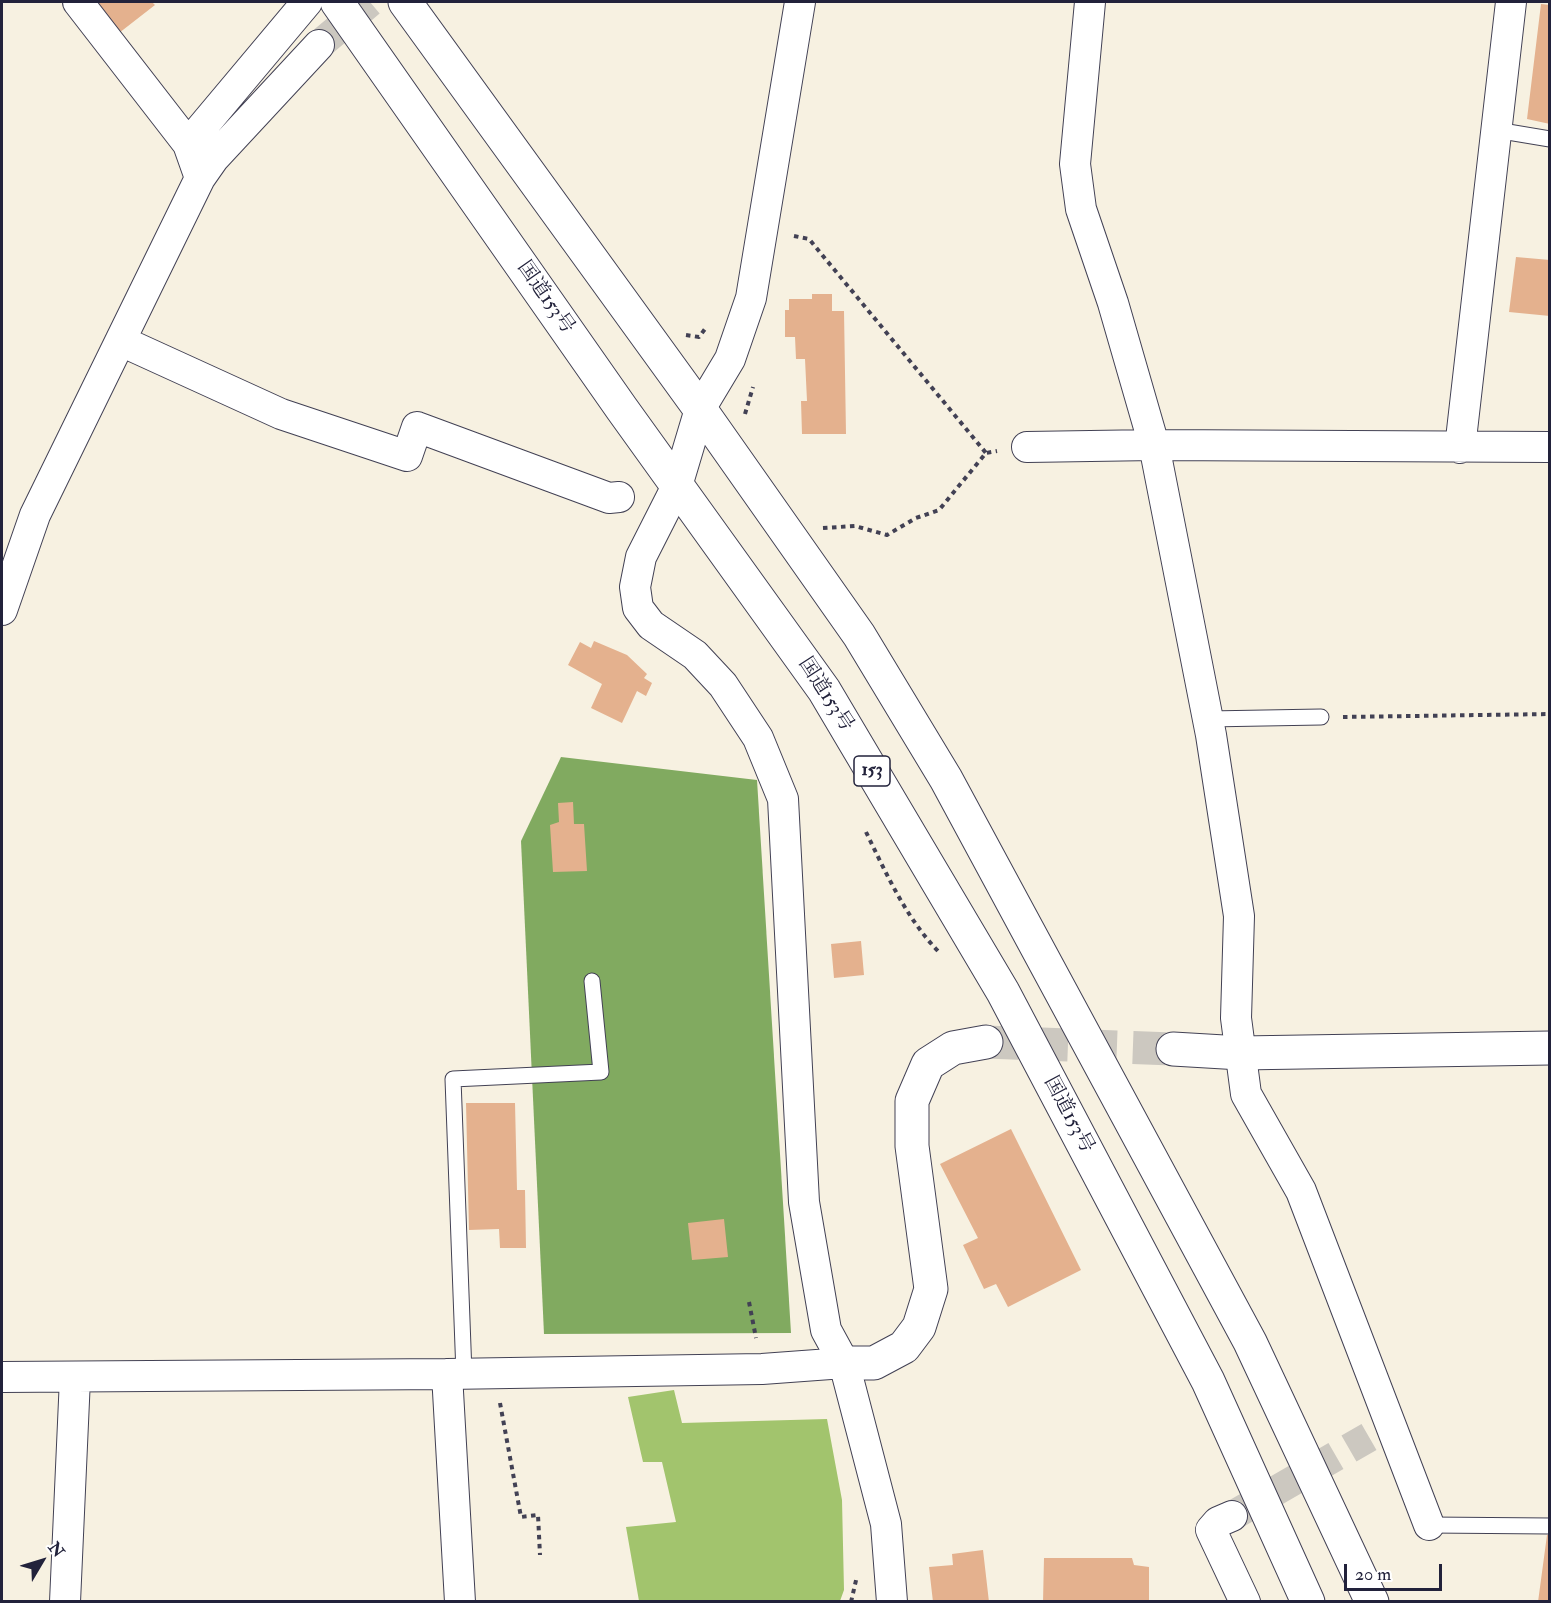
<!DOCTYPE html>
<meta charset="utf-8">
<style>
body{margin:0}
#map{position:relative;width:1551px;height:1603px;overflow:hidden;background:#f7f1e1;font-family:"IM FELL Double Pica",serif}
canvas{display:block}
.frame{position:absolute;inset:0;border:3px solid #22223b;pointer-events:none}
.north{position:absolute;left:12px;top:1531px;width:60px;height:60px;-webkit-text-stroke:4px #fff;paint-order:stroke;rotate:52deg;font-size:16px;font-weight:700;line-height:24px;text-align:center;color:#22223b}
.north::after{content:'';display:block;margin:auto;width:21px;height:27px;background:#22223b;clip-path:polygon(50% 0,100% 100%,50% 72%,0 100%)}
.scale{position:absolute;left:1344px;top:1564px;width:98px;height:27px;box-sizing:border-box;border:3px solid #22223b;border-top:0;padding-left:8px;font-size:18px;line-height:21px;white-space:nowrap;color:#22223b;-webkit-text-stroke:4px #fff;paint-order:stroke}
</style>
<div id="map">
<canvas width="1551" height="1603"></canvas>
<div class="frame"></div>
<div class="north">N</div>
<div class="scale">20 m</div>
</div>
<script>
const g = document.querySelector('canvas').getContext('2d');
g.lineJoin = 'round';
function fill(path, color) { g.fillStyle = color; g.fill(path, 'evenodd'); }
function strokePath(path, color, width, dash) { g.strokeStyle = color; g.lineWidth = width; g.lineCap = dash ? 'butt' : 'round'; g.setLineDash(dash || []); g.stroke(path); }
function drawText(font, color, halo, rows, align = 'center') {
  g.font = font + ' "IM FELL Double Pica","Noto Serif JP",serif'; g.lineWidth = 4.5; g.setLineDash([]); g.textBaseline = 'middle'; g.strokeStyle = halo; g.fillStyle = color; for (const [text, x, y, turn = 0] of rows) {
    g.save(); g.translate(x, y); g.rotate((+turn || 0) * Math.PI / 180); g.textAlign = isNaN(turn) ? turn : align; if (halo) g.strokeText(text, 0, 0); g.fillText(text, 0, 0); g.restore();
  }
}
const green = new Path2D(`
 M674,1390L682,1423L827,1419L842,1500L844,1590L840,1601H639L626,1527L676,1522L662,1462H643L628,1397Z`);
const forest = new Path2D(`
 M561,757L757,780L791,1333L544,1334L521,841Z`);
const building = new Path2D(`
 M94,2H152L155,5L119,33Z
 M1541,4L1550,5V124L1527,119Z
 M1516,257L1550,260V316L1509,312Z
 M812,294H832V311H844L846,434H802L801,401H807L805,359H796L795,337H785V310H789V299H812Z
 M594,641L627,655L647,674L644,678L652,683L646,696L637,691L622,723L591,708L602,684L568,665L580,642L591,648Z
 M573,802L574,824H584L587,871L553,872L550,825L559,822L558,803Z
 M861,941L864,975L834,978L831,944Z
 M466,1103H515L517,1190H525L526,1248H500L499,1229L469,1230Z
 M1011,1129L1081,1270L1008,1307L996,1284L984,1289L963,1245L978,1238L940,1164Z
 M724,1219L728,1257L692,1260L688,1223Z
 M1547,1535H1550V1602H1538Z
 M983,1550L989,1602H933L929,1567L953,1565L952,1554Z
 M1044,1558H1132L1134,1565L1149,1567V1602H1043Z`);
const minorTunnel = new Path2D(`
 M319,45L370,2
 M1232,1516L1369,1437`);
const tertiaryTunnel = new Path2D(`
 M986,1042L1173,1049`);
const path = new Path2D(`
 M794,236L809,239L986,453
 M686,335L699,337L705,329
 M745,414L753,387
 M823,528L855,526L887,535L916,518L939,510L986,453L997,451
 M1343,717L1550,714
 M866,832C886,873 906,918 938,951
 M749,1302L756,1338
 M500,1403L521,1517L538,1515L540,1555
 M851,1602L857,1576`);
const service = new Path2D(`
 M1496,130L1550,139
 M1208,719L1321,717
 M464,1374L453,1079L601,1072L592,981
 M1429,1525L1550,1526`);
const minor = new Path2D(`
 M78,2L188,144L200,178
 M800,2L751,298L730,359L700,409L677,486L641,557L635,587L638,608L651,625L695,655L723,685L758,738L783,799L804,1202L826,1330L844,1363L886,1524L892,1602
 M1090,2L1075,164L1081,209L1113,303L1154,445L1211,735L1239,916L1236,1018L1246,1094L1301,1191L1429,1525
 M188,144L307,2
 M121,341L281,414L407,456L417,427L609,498L619,497
 M1027,447L1154,445L1550,447
 M1460,448L1511,2
 M2,610L35,515L200,178L214,158L319,45
 M447,1374L460,1602
 M2,1377L447,1374L762,1369L844,1363
 M1232,1516L1218,1522L1211,1530L1245,1602
 M65,1602L75,1378`);
const tertiary = new Path2D(`
 M1173,1049L1241,1053L1550,1048
 M844,1363H874L904,1347L919,1327L931,1289L912,1146V1101L928,1064L953,1048L986,1042`);
const trunk = new Path2D(`
 M337,2L622,409L824,690L1003,992L1208,1381L1308,1602
 M405,2L700,409L859,635L946,779L1250,1342L1372,1602`);
const shields = [
 [872,771,36]
];
const shieldNames = [
 ["153",872,771]
];
const streetNames = [
 ["国道153号",545,298,55],
 ["国道153号",825,695,57],
 ["国道153号",1068,1115,62]
];
fill(green, '#a2c46d');
fill(forest, '#81aa60');
fill(building, '#e4b18e');
strokePath(minorTunnel, '#ccc8c0', 30, [30, 15]);
strokePath(tertiaryTunnel, '#ccc8c0', 33, [33, 16]);
strokePath(service, '#424154', 17);
strokePath(minor, '#424154', 32);
strokePath(tertiary, '#424154', 35);
strokePath(trunk, '#424154', 35);
strokePath(path, '#424154', 4, [4.5, 4.5]);
strokePath(service, '#fff', 15);
strokePath(minor, '#fff', 30);
strokePath(tertiary, '#fff', 33);
strokePath(trunk, '#fff', 33);
for (const [x, y, w] of shields) { const box = new Path2D(); box.roundRect(x - w / 2, y - 15, w, 30, 4.5); g.fillStyle = '#fff'; g.fill(box); strokePath(box, '#22223b', 1.5); }
drawText('bold 18px', '#22223b', null, shieldNames);
drawText('20px', '#22223b', '#fff', streetNames);
</script>
